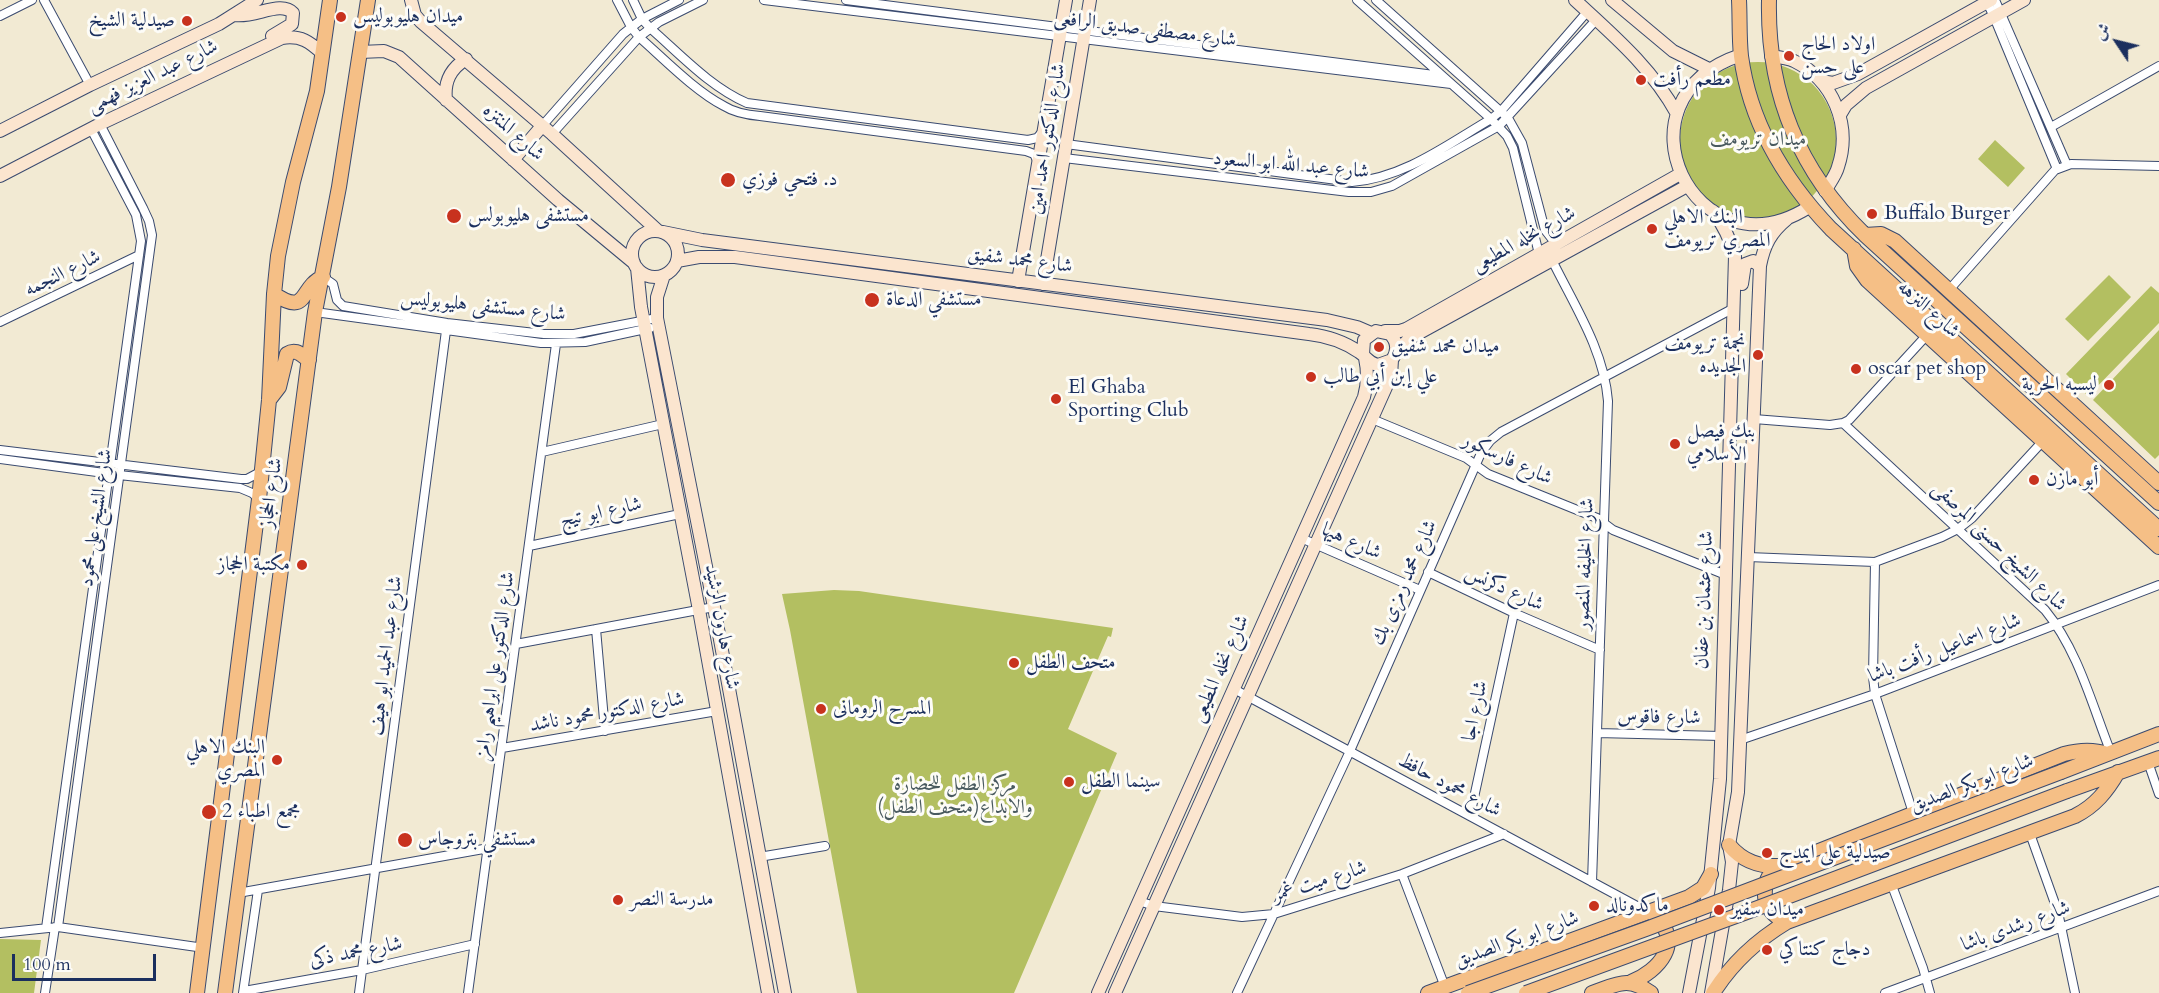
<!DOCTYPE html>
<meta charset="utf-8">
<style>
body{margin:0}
#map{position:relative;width:2159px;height:993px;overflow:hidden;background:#f2ead3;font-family:Cardo,Amiri,serif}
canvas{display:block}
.north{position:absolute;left:2087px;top:12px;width:60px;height:60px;-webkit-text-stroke:4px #fdfcf7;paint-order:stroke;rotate:305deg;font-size:16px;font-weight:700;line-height:24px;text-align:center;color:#1b2f5e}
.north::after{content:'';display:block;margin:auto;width:21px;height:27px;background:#1b2f5e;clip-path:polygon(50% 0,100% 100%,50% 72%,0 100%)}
.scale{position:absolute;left:12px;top:954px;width:144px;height:27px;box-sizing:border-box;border:3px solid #1b2f5e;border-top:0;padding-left:8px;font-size:18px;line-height:21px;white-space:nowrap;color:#1b2f5e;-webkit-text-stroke:4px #fdfcf7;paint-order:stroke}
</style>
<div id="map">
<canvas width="2159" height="993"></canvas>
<div class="north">ش</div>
<div class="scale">100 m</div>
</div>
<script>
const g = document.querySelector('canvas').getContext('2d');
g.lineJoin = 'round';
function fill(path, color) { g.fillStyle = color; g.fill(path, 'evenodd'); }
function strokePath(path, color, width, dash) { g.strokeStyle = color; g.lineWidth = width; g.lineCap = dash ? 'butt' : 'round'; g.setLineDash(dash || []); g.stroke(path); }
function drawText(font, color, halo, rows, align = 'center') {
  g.font = font + ' Cardo,Amiri,serif'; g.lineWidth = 6; g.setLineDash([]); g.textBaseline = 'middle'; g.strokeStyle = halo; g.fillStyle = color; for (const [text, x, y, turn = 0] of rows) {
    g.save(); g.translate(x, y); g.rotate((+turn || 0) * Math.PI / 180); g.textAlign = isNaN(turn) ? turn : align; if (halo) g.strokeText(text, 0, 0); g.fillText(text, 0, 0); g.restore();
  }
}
const green = new Path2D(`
 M1680 140a78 78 0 1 1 156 0a78 78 0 1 1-156 0Z
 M1995,140L2025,168L2008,187L1978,159Z
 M2109,275L2131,297L2088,341L2065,319Z
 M2151,286L2159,293V323L2088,396L2066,374Z
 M2159,330V455L2155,459L2093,400Z
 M834,590L859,591L1113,628L1111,637L1108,636L1068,729L1117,753L1014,993H857L790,630L782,594Z
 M0,939L41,940L34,993H0Z`);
const street = new Path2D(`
 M44,0L90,85
 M617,0L631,27L639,37C664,59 695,91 724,106C735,113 748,115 760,116L1026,151L1034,154L1038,162
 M633,0L642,19L650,28C680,54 710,87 747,103L1028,140L1037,138L1043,131
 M764,0L1451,84
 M846,0L1442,76
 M1357,0L1491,119L1507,136L1513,148L1539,254
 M1376,0L1508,118L1522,143L1545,230L1556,244
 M1986,0L1994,17L2057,169
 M1995,0L2067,165
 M0,16L32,0
 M542,126L623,34L642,19L679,0
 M2051,127L2159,66
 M552,134L639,37L659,22L703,0
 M1066,144L1352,182C1404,178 1448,144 1491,119L1502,110L1587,12
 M1064,158L1349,192H1371L1392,186L1499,126L1596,20
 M1552,260C1574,305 1604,350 1608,401L1592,882
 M323,277L333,284L337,300L343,306L447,323L544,334H574L657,318
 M1949,290L2055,170L2071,164L2159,166
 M315,312L541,343L585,342L650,328
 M0,322L139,255
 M1372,419L1466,458L1488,474L1597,518L1613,530L1726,575
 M1754,419L1830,425L1843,423L1849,420L1927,335
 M1843,423L2045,610C2078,650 2092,705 2111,753
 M0,450L241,479H247L262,471
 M542,452L663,424
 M0,459L119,475L240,488L252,493L259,499
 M1301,538L1420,590
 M529,546L680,514
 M1748,557L1875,562L1942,537L1958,529L1972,518L2043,441
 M1875,562L1873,677L1875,694L1913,813
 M1428,572L1514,613L1600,650
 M596,629L605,731
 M516,644L714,607
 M1234,689L1648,912
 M1597,733L1721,736
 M1740,740L1875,694L2159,585
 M502,748L717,711
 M2148,762L2159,794
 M1470,816L1514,613
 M2029,831L2058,912L2075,993
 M759,857L825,846
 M1402,874L1445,987
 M1891,883L1923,968L1930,993
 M238,893L489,848
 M1139,901L1154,906L1242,917L1274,914L1402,874L1504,834
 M58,927L152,235L149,221L143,208L100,124
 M46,928L141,241L136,215L91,129
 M0,933L58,927L204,948
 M244,991L362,970L475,944
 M45,993L55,927
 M243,993L258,890
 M359,993L447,323
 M468,993L556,344
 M1237,993L1350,751L1481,453L1490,441L1501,432L1734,308
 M1885,993L2159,891`);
const secondary = new Path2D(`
 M411,0L415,15L421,22L552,134L657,230
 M1575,0C1613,35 1652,68 1677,114
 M1612,0L1673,51L1709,69
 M235,15C255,18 281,0 293,13L292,24L272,36
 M360,52L384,51L399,57L558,200L634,263
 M1741,55C1607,99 1695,280 1809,207
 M1771,56C1778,57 1787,58 1794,61C1833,80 1852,125 1838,167C1836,175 1829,184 1825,191
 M1821,81L1833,83L1858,74L1991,0
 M446,100C444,82 450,69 466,59
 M1840,115L1846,105L1866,88L2024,0
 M0,131L90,85L219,24L257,0
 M513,160L542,126
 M0,176L100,124L282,38C301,35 310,42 323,54
 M632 254a23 23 0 1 1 46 0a23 23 0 1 1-46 0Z
 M663,232L702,240L1327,320L1357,327L1371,333
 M677,261L699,257H735L1309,334C1327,336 1343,341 1359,352C1367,357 1368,363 1378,365L1392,360C1398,351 1398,342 1390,334L1376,331L1364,340L1363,354
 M637,268L641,307L699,610L768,993
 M664,275L657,297V318L714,607L785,993
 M1018,281L1066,0
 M1043,284L1090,0
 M1742,284L1745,264L1753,261L1760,266
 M1385,331H1400L1406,329L1680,174
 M1396,352L1410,338L1687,186
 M1098,993L1364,397C1368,383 1368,372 1365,358
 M1115,993L1391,376L1392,360
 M1689,993L1709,888L1720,779L1735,256C1730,238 1724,226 1713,211
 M1711,993L1729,890L1732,862L1729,845L1738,792L1760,266C1764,245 1771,232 1787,219`);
const primary = new Path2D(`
 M1739,0C1740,18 1739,37 1741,56C1750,123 1784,180 1831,229L2159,529
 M1769,0C1767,93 1798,170 1865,235L2159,503
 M1865,235L1881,234L1895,241L2159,483
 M1854,249L1857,266L1867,280L2159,547
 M274,294C309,317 299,287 323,277
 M269,400L279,387L287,354C296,348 301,355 309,360
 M2061,772L2159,734
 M2067,791L2159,758
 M1729,845C1743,862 1760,867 1781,866L2064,754C2079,750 2093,749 2107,754
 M1770,874C1759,894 1766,914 1787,922
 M1631,982C1659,971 1684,942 1655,916
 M197,993L259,499L269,400L274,294L278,256L293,182L317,91L330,0
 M225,993L315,312L339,187L368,0
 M1428,993L1689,897L1703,888L1711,874
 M1592,993C1618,984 1628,976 1651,993
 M1713,993C1732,963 1757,940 1787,922L2075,816C2095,806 2107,791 2118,772`);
const primaryBridge = new Path2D(`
 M1468,993L1646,929L2061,772
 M1526,993L1747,912L2067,791`);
const markers = [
 [341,17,6,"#c8321e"],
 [187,21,6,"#c8321e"],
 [1789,56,6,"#c8321e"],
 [1641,80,6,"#c8321e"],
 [728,180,8,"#c8321e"],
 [1872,214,6,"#c8321e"],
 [454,216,8,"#c8321e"],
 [1652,229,6,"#c8321e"],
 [872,300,8,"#c8321e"],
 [1379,347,6,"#c8321e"],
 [1758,355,6,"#c8321e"],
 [1856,369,6,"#c8321e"],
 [1311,377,6,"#c8321e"],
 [2109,385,6,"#c8321e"],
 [1056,399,6,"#c8321e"],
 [1675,444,6,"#c8321e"],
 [2034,480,6,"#c8321e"],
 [302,565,6,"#c8321e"],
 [1014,663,6,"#c8321e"],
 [821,709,6,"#c8321e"],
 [277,760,6,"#c8321e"],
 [1069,782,6,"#c8321e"],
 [209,812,8,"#c8321e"],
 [405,840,8,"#c8321e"],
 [1767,853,6,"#c8321e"],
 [618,900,6,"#c8321e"],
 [1594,906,6,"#c8321e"],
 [1719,910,6,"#c8321e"],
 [1767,950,6,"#c8321e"]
];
const poiNames = [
 ["ميدان هليوبوليس",353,17],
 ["صيدلية الشيخ",175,21,"right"],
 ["اولاد الحاج",1801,45],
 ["على حسن",1801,68],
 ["مطعم رأفت",1653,80],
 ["د. فتحي فوزي",742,180],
 ["Buffalo Burger",1884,214],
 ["مستشفى هليوبولس",468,216],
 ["البنك الاهلي",1664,218],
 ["المصري تريومف",1664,241],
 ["مستشفي الدعاة",886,300],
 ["نجمة تريومف",1746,344,"right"],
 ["الجديده",1746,367,"right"],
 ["ميدان محمد شفيق",1391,347],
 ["oscar pet shop",1868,369],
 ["علي إبن أبي طالب",1323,377],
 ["ليسبه الحرية",2097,385,"right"],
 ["El Ghaba",1068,388],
 ["Sporting Club",1068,411],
 ["بنك فيصل",1687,432],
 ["الأسلامي",1687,455],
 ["أبو مازن",2046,480],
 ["مكتبة الحجاز",290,565,"right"],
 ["متحف الطفل",1026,663],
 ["المسرح الرومانى",833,709],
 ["البنك الاهلي",265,748,"right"],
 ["المصري",265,771,"right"],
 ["سينما الطفل",1081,782],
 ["مجمع اطباء 2",222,812],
 ["مستشفي بتروجاس",418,840],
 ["صيدلية على ايمدج",1779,853],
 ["مدرسة النصر",630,900],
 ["ماكدونالد",1606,906],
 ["ميدان سفير",1731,910],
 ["دجاج كنتاكي",1779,950]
];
const streetNames = [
 ["شارع مصطفى صديق الرافعى",1145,30,7],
 ["شارع عبد العزيز فهمى",153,77,-26],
 ["شارع المنتزه",513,133,42],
 ["شارع الدكتور احمد امين",1048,139,-81],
 ["شارع عبد الله ابو السعود",1291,166,5],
 ["شارع نخله المطيعى",1524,240,-29],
 ["شارع محمد شفيق",1020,261,7],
 ["شارع النجمه",63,274,-26],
 ["شارع مستشفى هليوبوليس",483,307,6],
 ["شارع النزهه",1928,310,42],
 ["شارع فارسكور",1507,460,25],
 ["شارع الحجاز",272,493,-82],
 ["شارع ابو تيج",601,513,-12],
 ["شارع الشيخ على محمود",97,518,-82],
 ["شارع هيها",1351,542,24],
 ["شارع الشيخ حسنى المرصفى",1999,547,44],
 ["شارع الخليفه المنصور",1586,564,-88],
 ["شارع محمد رمزى بك",1405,583,-66],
 ["شارع دكرنس",1504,589,25],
 ["شارع عثمان بن عفان",1705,600,-88],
 ["شارع هارون الرشيد",721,627,80],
 ["شارع اسماعيل رأفت باشا",1945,649,-21],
 ["شارع عبد الحميد ابو هيف",387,656,-83],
 ["شارع الدكتور على ابراهيم رامز",496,666,-82],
 ["شارع نخله المطيعى",1221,669,-66],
 ["شارع اجا",1476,711,-78],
 ["شارع الدكتور محمود ناشد",607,713,-10],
 ["شارع فاقوس",1659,718,1],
 ["شارع ابو بكر الصديق",1972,784,-21],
 ["شارع محمود حافظ",1449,786,28],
 ["شارع ميت غمر",1320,882,-17],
 ["شارع رشدى باشا",2016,927,-20],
 ["شارع ابو بكر الصديق",1517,940,-20],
 ["شارع محمد ذكى",356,953,-11]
];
const parkNames = [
 ["ميدان تريومف",1758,140],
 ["مركز الطفل للحضارة",955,785],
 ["والابداع(متحف الطفل)",955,808]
];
fill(green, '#b3bf61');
strokePath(street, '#3b4b70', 10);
strokePath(secondary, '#3b4b70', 14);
strokePath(primary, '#3b4b70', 16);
strokePath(street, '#fff', 8);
strokePath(secondary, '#fbe5cf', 12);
strokePath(primary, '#f5bf86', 14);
strokePath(primaryBridge, '#3b4b70', 16, []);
strokePath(primaryBridge, '#f5bf86', 14);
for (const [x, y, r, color] of markers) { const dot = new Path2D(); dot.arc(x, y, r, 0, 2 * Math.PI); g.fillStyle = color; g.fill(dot); strokePath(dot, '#fdfcf7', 2); }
drawText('20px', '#1b2f5e', '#fdfcf7', poiNames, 'left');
drawText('20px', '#1b2f5e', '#fdfcf7', streetNames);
drawText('20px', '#495a5f', '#fdfcf7', parkNames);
</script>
